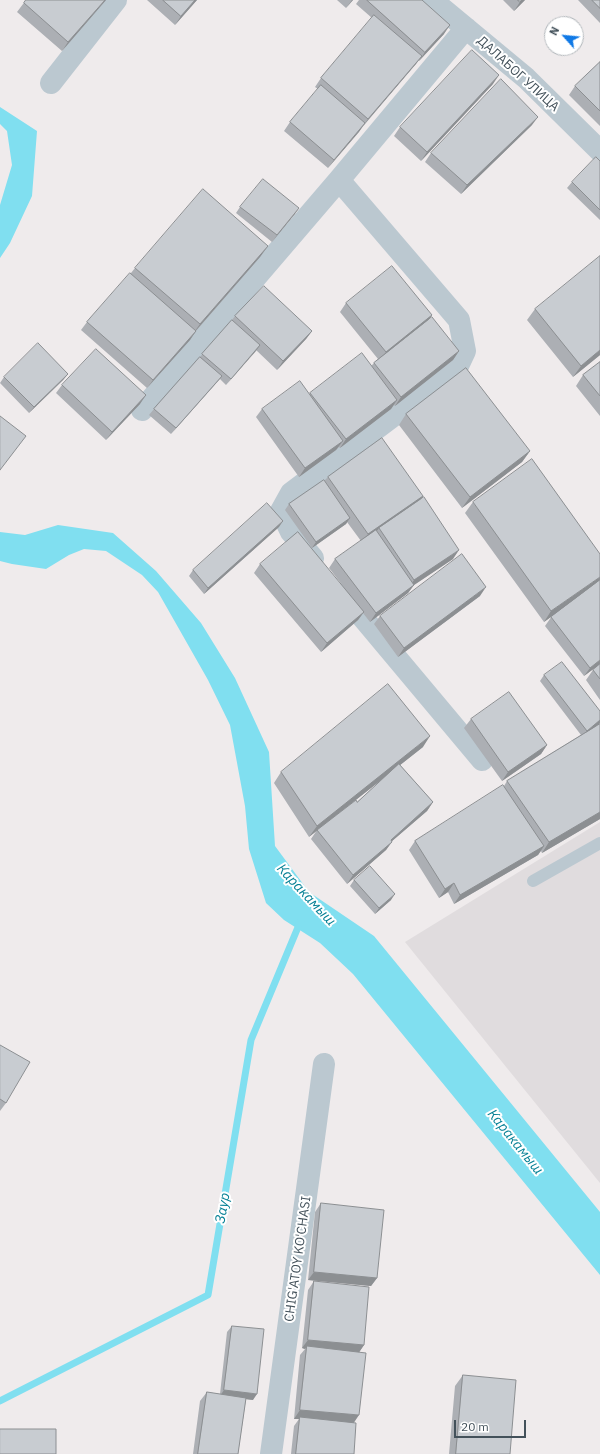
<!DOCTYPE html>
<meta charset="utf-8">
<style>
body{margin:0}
#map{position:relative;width:600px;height:1454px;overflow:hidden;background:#efebec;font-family:"IBM Plex Sans",sans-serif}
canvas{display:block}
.north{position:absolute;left:544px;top:16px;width:40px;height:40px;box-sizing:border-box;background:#fff;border:1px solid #b4b9bd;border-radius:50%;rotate:297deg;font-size:11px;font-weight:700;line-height:16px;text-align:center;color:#43515a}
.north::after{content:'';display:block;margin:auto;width:14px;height:18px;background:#0f79e6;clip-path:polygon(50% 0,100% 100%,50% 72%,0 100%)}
.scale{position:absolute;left:454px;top:1420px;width:72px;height:18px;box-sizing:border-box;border:2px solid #43515a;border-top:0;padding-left:5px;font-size:12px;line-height:14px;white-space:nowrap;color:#43515a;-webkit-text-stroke:3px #fff;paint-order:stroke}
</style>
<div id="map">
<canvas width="600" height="1454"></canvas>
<div class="north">N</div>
<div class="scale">20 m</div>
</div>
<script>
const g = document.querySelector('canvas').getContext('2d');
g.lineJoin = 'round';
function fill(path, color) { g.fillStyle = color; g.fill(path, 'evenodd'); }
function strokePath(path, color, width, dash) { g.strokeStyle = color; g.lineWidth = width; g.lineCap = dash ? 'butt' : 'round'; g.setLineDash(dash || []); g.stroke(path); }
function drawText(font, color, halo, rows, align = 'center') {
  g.font = font + ' "IBM Plex Sans",sans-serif'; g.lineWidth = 4; g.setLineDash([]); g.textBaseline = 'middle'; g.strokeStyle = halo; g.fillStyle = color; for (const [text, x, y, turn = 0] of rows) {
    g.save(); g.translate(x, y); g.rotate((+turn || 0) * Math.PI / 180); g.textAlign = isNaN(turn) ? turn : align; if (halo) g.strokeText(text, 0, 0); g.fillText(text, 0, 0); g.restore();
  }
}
const education = new Path2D(`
 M600,822V1183L405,942Z`);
const water = new Path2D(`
 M0,107L37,131L32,196L10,243L0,258V205L12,165L7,131L0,124Z
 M58,525L113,533L156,571L201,623L235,678L269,752L275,846L309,892L374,936L600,1212V1275L353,974L320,943L284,920L266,903L249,849L245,806L230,725L208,680L158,592L142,575L106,551L84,549L69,555L46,569L12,564L0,561V532L25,535Z`);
const stream = new Path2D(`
 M0,1401L208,1295L251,1040L301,920`);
const service = new Path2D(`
 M533,881L600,843`);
const minor = new Path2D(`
 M432,0L526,78L600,151
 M51,83L116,0
 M142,410L339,180L466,28
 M313,558L291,532L281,511L291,493L457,368L465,351L459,320L339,180
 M343,594L482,760
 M271,1454L324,1064`);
const wall = new Path2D(`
 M26,0H106L62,51L17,12Z
 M147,0H197L175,25Z
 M337,0H353L346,8Z
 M359,0H422L444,34L419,61V60L328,168L284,131L290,122L318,89L315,87L321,78L372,18L356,4Z
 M503,0H525L514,11Z
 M578,0H600V23Z
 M600,62V126L569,95L575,86Z
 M493,84L421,161L394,136L400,127Z
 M532,125L461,194L425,162L431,153Z
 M600,161V220L567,188L572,182Z
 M240,207L299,208L272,242L236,213Z
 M268,246L260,257L196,331L190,340L147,388L81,330L87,322L131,273L135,268Z
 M346,303L432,315L429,320L459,351L453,360L395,406L394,405L391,409L340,448L339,447L336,450L299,477L256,417L262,409L309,395L310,393L371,366L378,359L340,312Z
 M535,309L600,355L573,377L527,320Z
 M235,316L312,331L306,339L277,370L256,350L226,385L220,379L171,434L149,415L154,409L200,357L232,320Z
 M600,362V416L576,386L583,375Z
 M68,374L63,380L29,413L0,383L4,377Z
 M62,385L140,404L106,440L56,393Z
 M406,414L530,451L522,462L462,508L399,425Z
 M328,477L423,496L420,501L453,559L414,585L408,593L370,622L363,613L358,620L321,652L254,573L260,564L346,590L329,568L335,559L361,541L347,522L346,524L312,548L285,510L289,504L324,481Z
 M473,502L600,664L584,676L545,626L552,616L544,622L465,513Z
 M279,527L204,594L189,576L193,570Z
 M480,596L398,657L374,624L380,616Z
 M600,664V700L586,680L593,670Z
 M544,675L600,711V723L594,728L600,724V819L542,853L541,851L538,855L454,904L448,892L439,898L409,850L415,841L504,786L507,781L581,735L540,681Z
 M471,719L547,745L541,754L502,781L464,728Z
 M423,747L400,765L433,802L427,811L392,841L386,850L347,884L311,839L317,830L309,837L274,783L281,772ZM385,777L357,802L326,823Z
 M354,880L391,900L375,914L350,886Z
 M0,1045L6,1103L0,1111Z
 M321,1203L377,1278L371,1286L308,1280L315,1212Z
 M314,1281L364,1345L359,1352L354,1423V1454H291L294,1426L299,1419H294L300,1355L305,1349L302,1348L308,1290Z
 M232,1326L253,1400L246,1399L238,1454H193L200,1401L207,1392L220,1394L227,1332Z
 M463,1375L510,1454H449L455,1386Z`);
const shadedWall = new Path2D(`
 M105,0H106L62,51L68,42Z
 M195,0H197L175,25L181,16Z
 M352,0H353L346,8Z
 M522,0H525L514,11L520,2Z
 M450,25L444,34L419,61L425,52Z
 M422,56L416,64L362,127L368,119Z
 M499,75L493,84L421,161L427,152Z
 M538,117L532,125L461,194L467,185Z
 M365,123L359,132L328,168L334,160Z
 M299,208L295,214L272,242L277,235Z
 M268,246L260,257L192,335L200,324Z
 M432,315L426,324L380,361L386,352Z
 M196,331L190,340L147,388L153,380Z
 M312,331L306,339L277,370L283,361Z
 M260,345L256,351L226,385L231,379Z
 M600,350V355L573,377L581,366Z
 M459,351L453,360L395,406L401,397Z
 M68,374L63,380L29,413L34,407Z
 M222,376L217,382L171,434L176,428Z
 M146,395L140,404L106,440L112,432Z
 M397,400L391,409L340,448L346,439Z
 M343,441L336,450L299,477L305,468Z
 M530,451L522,462L462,508L470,497Z
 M423,496L417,505L379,528L374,535L362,543L368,534Z
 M350,518L346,524L312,548L316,542Z
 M283,521L279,527L204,594L208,588Z
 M459,550L453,559L414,585L408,593L370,622L376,613L408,589L414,580Z
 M600,577V582L544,622L551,611Z
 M486,587L480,596L398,657L404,648Z
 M364,612L358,620L321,652L327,643Z
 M600,660V664L584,676L590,668Z
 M600,720V723L582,737L587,731Z
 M430,736L423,747L309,837L317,826Z
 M547,745L541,754L502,781L508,772Z
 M433,802L427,811L384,848L391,840Z
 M600,812V819L542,853L549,842Z
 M392,842L386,850L347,884L353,875Z
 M544,846L538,855L454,904L460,895Z
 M454,883L448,892L439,898L445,889Z
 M395,894L391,900L375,914L379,908Z
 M314,1272L377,1278L371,1286L308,1280Z
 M308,1340L364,1345L358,1354L307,1346L305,1349L302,1348Z
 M224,1390L257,1394L253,1400L220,1396Z
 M300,1410L359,1415L353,1424L300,1417L299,1419H294Z`);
const building = new Path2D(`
 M26,0H105L68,42L24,3Z
 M163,0H195L181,16Z
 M367,0H422L450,25L425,52Z
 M518,0H522L520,2Z
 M592,0H600V8Z
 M374,15L422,56L368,119L321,78Z
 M472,50L499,75L427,152L400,127Z
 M600,62V111L575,86Z
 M501,79L538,117L467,185L431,153Z
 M321,85L365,123L334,160L290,122Z
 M596,157L600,161V210L572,182Z
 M263,179L299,208L277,235L240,207Z
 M203,189L268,246L200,324L135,268Z
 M600,256V350L581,366L535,309Z
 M392,266L432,315L386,352L346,303Z
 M130,273L196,331L153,380L87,322Z
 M264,286L312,331L283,361L235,316Z
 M432,317L459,351L401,397L374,363Z
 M232,320L260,345L231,379L202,354Z
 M38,343L68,374L34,407L4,377Z
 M96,349L146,395L112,432L62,385Z
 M362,353L397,400L346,439L310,393Z
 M200,357L222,376L176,428L154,409Z
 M600,362V396L583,375Z
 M466,368L530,451L470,497L406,414Z
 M300,381L343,441L305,468L262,409Z
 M0,416L26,436L0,470Z
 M382,438L423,496L368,534L328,477Z
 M532,459L600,554V577L551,611L473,502Z
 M324,480L350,518L316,542L289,504Z
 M424,497L459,550L414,580L379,528Z
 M267,503L283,521L208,588L193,570Z
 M376,530L414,585L376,613L335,559Z
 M298,532L364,612L327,643L260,564Z
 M462,554L486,587L404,648L380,616Z
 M600,580V660L590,668L551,617Z
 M562,662L600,711V720L587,731L544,675Z
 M600,664V679L593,670Z
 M388,684L430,736L317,826L281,772Z
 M509,692L547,745L508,772L471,719Z
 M600,724V812L549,842L507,781Z
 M399,764L433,802L391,840L392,842L353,875L317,830L356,800L357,802Z
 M503,785L544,846L460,895L454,883L445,889L415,841Z
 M370,866L395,894L379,908L354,880Z
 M0,1045L30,1062L6,1103L0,1099Z
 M321,1203L384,1210L377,1278L314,1272Z
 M314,1281L369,1287L364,1345L308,1340Z
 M232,1326L264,1329L257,1394L224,1390Z
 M307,1346L366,1353L359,1415L300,1410Z
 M463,1375L516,1380L510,1454H456Z
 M207,1392L246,1398L238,1454H198Z
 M300,1417L356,1423L354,1454H296Z
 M0,1429H56V1454H0Z`);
const streetNames = [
 ["ДАЛАБОГ УЛИЦА",518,74,42],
 ["CHIG'ATOY KO'CHASI",298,1259,-82]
];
const waterNames = [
 ["Каракамыш",306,895,47],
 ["Каракамыш",515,1142,51],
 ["Заур",223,1208,-80]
];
fill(education, '#e0dcde');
fill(water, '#80dff0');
strokePath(stream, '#80dff0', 7);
strokePath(service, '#bbc8d0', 12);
strokePath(minor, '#bbc8d0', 22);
fill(wall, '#acafb4');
fill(shadedWall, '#8c8f92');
fill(building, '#c8ccd1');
strokePath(building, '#8c8f92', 1);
drawText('13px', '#43515a', '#fff', streetNames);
drawText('italic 14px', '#068095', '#fff', waterNames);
</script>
